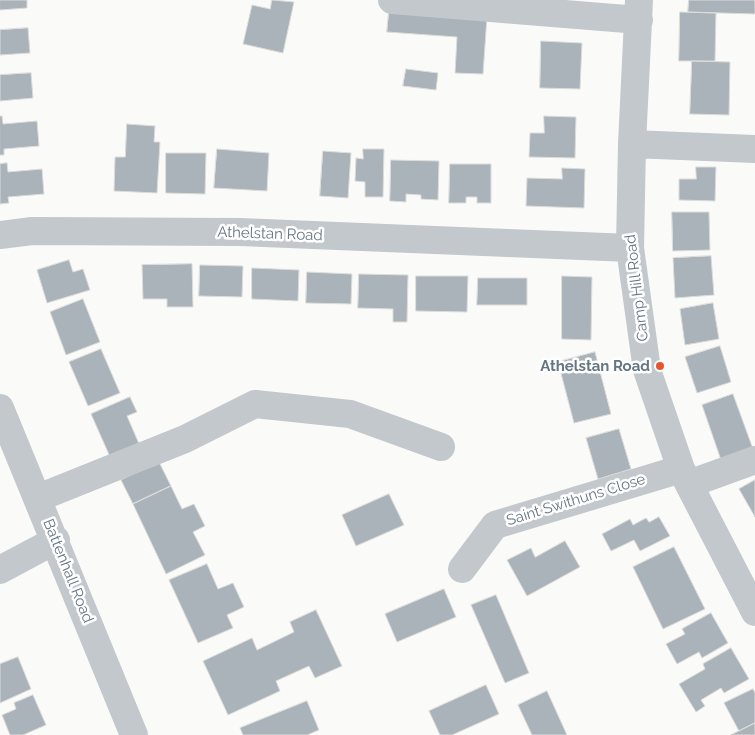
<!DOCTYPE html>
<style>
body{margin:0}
canvas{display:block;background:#fafaf8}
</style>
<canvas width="755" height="735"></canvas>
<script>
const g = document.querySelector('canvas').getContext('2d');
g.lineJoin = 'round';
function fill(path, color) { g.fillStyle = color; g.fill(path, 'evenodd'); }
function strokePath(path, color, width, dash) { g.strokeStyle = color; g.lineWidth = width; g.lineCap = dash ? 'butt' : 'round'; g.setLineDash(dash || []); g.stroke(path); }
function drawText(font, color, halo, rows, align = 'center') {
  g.font = font + ' Raleway,sans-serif'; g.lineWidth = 5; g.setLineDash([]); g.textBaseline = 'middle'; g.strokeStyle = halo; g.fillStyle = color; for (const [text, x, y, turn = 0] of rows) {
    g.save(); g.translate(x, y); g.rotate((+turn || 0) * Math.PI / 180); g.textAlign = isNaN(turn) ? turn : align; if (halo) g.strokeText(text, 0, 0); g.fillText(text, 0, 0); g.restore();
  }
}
const building = new Path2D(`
 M0,0H27V8L0,10Z
 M272,0L294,2L283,53L243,44L252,5L270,9Z
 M689,0H755V14L688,12Z
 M389,11L487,17L483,74L455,73L457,37L387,32Z
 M680,12L716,13L715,61H679Z
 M28,28L30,53L0,55V30Z
 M541,41L582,43L580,89L540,88Z
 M692,61L730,62L729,115L690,114Z
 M406,69L438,73L436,90L403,86Z
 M31,73L33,98L0,101V75Z
 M0,116H2L3,124L37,121L39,146L4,149V155H0Z
 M544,116L576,117L575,158L529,157L530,133H544Z
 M127,124L155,126L154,142H160L157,193L114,191L115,157H125Z
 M217,149L269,153L267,191L214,188Z
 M363,149H384L383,197H365V182L355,181L356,158L363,159Z
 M323,151L351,153L348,198L320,196Z
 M166,153H206L205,194L166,193Z
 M391,160L439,161L438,200L421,199V195L406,194V202L390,201Z
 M7,163L8,172L42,169L44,194L8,197L9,203L0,204V164Z
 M450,164H491V203H477V197H466V203H449Z
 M696,167H716L715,201L679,200V179H696Z
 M562,168L585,169L584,208L526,206L527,178L562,179Z
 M672,212H709L710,250L673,251Z
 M711,256L714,295L675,298L673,258Z
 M69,260L73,272L83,269L90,290L47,303L37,270Z
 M192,264L193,307H167V299H143L142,265Z
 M200,265L243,266L242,297L199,296Z
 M252,268L299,270L298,301L252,299Z
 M307,272L352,274L351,304L306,303Z
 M359,274L408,275L407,322H393V309L358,308Z
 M416,276H468L467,312L416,311Z
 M562,276L592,277L591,340L562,339Z
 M478,278H527V305H477Z
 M83,299L100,342L66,355L50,312Z
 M713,303L719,339L685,345L680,309Z
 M720,346L731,382L697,393L685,357Z
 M101,349L120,393L88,406L69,362Z
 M595,352L611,414L574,423L558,362Z
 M733,394L753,449L721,460L702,405Z
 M130,397L137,412L127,416L140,446L111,459L91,414Z
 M619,429L631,469L598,479L586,438Z
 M159,462L171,486L133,504L121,480Z
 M755,480V517L739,489Z
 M171,486L182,509L194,504L205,526L193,532L205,555L166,574L133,504Z
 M389,494L404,525L356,546L342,515Z
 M659,517L670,536L640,551L634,540L611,551L602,534L630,519L633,525L646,518L649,522Z
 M565,541L580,567L527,596L507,560L531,548L535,557Z
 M674,547L705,609L663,629L633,567Z
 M207,564L218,589L233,583L244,607L227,615L233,628L198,643L169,580Z
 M444,589L456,617L397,642L385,614Z
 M496,595L529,673L505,683L471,605Z
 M316,610L342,666L315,678L309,666L276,681L280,691L228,715L203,661L252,638L257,650L294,632L290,622Z
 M711,613L728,643L702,658L699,652L677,664L666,644L685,634L682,629Z
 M731,648L749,679L724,693L721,688L701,700L705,706L696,712L679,684L705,669L703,664Z
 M18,657L31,689L0,703V664Z
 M486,685L499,714L452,735H440L429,711Z
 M753,689L755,693V723L739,731L724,703Z
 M547,691L567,735H532L518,705Z
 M33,695L46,725L23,735H10L2,715L16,709L14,703Z
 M307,701L319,730L307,735H243L240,728Z
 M755,723V735H731Z`);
const minor = new Path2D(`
 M392,0L639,20
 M639,0L632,144L630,248L647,370L681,469L755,612
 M632,144L755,149
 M0,235L32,231L240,232L630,248
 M0,408L134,735
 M689,484L755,460
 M38,498L185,439L255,404L350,414L441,447
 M462,569L495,525L681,469
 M0,570L56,540`);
const markers = [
 [660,366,5,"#e4572e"]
];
const streetNames = [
 ["Athelstan Road",270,234,2],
 ["Camp Hill Road",637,288,-97],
 ["Saint Swithuns Close",576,500,-17],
 ["Battenhall Road",68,571,68]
];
const poiNames = [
 ["Athelstan Road",650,366]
];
fill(building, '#aab3b9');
strokePath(building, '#dcdcda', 1);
strokePath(minor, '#c3c8cc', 28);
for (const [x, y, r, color] of markers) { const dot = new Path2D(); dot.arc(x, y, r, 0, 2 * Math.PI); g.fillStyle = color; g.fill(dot); strokePath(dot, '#fff', 2); }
drawText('15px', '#657683', '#fff', streetNames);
drawText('bold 15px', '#657683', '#fff', poiNames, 'right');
</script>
